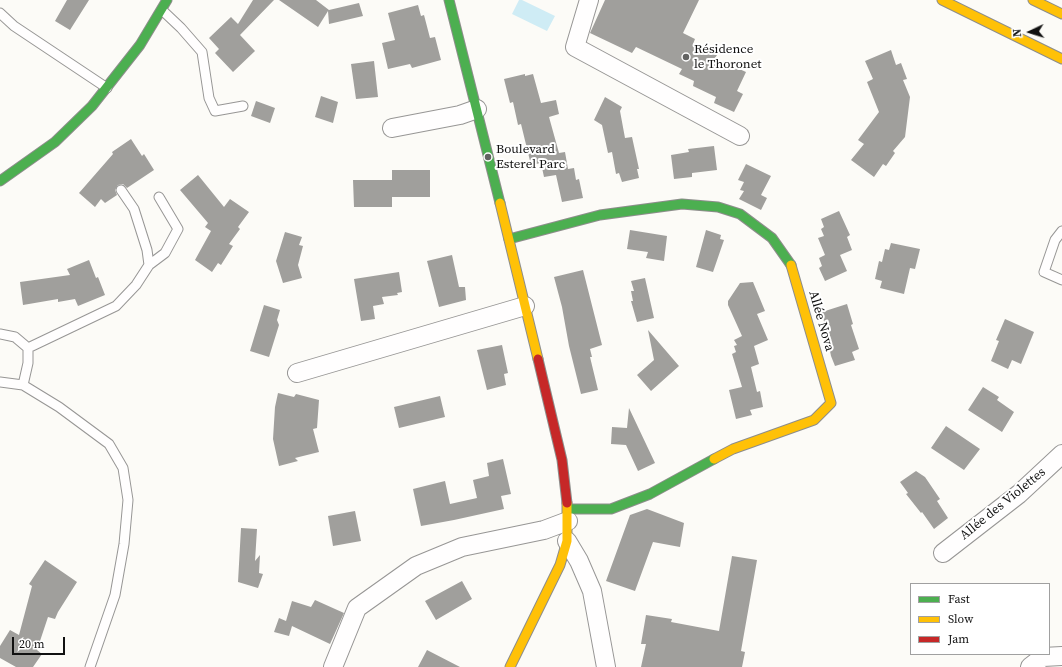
<!DOCTYPE html>
<meta charset="utf-8">
<style>
body{margin:0}
#map{position:relative;width:1062px;height:667px;overflow:hidden;background:#fcfbf7;font-family:"Source Serif 4",serif}
canvas{display:block}
.legend{position:absolute;left:910px;top:583px;width:140px;height:72px;box-sizing:border-box;background:#fff;border:1px solid #a0a0a0;margin:0;padding:5px 7px;list-style:none;font-size:12px;color:#111}
.legend li{display:flex;align-items:center;gap:8px;height:20px}
.legend b{width:20px;border:1px solid #a0a0a0}
.north{position:absolute;left:1010px;top:12px;width:40px;height:40px;-webkit-text-stroke:3px #fff;paint-order:stroke;rotate:266deg;font-size:11px;font-weight:700;line-height:16px;text-align:center;color:#111}
.north::after{content:'';display:block;margin:auto;width:14px;height:18px;background:#111;clip-path:polygon(50% 0,100% 100%,50% 72%,0 100%)}
.scale{position:absolute;left:12px;top:637px;width:53px;height:18px;box-sizing:border-box;border:2px solid #111;border-top:0;padding-left:5px;font-size:12px;line-height:14px;white-space:nowrap;color:#111;-webkit-text-stroke:3px #fff;paint-order:stroke}
</style>
<div id="map">
<canvas width="1062" height="667"></canvas>
<ul class="legend">
<li><b style="height:5px;background:#4caf50"></b>Fast</li>
<li><b style="height:5px;background:#ffc107"></b>Slow</li>
<li><b style="height:5px;background:#c62828"></b>Jam</li>
</ul>
<div class="north">N</div>
<div class="scale">20 m</div>
</div>
<script>
const g = document.querySelector('canvas').getContext('2d');
g.lineJoin = 'round';
function fill(path, color) { g.fillStyle = color; g.fill(path, 'evenodd'); }
function strokePath(path, color, width, dash) { g.strokeStyle = color; g.lineWidth = width; g.lineCap = dash ? 'butt' : 'round'; g.setLineDash(dash || []); g.stroke(path); }
function drawText(font, color, halo, rows, align = 'center') {
  g.font = font + ' "Source Serif 4",serif'; g.lineWidth = 4; g.setLineDash([]); g.textBaseline = 'middle'; g.strokeStyle = halo; g.fillStyle = color; for (const [text, x, y, turn = 0] of rows) {
    g.save(); g.translate(x, y); g.rotate((+turn || 0) * Math.PI / 180); g.textAlign = isNaN(turn) ? turn : align; if (halo) g.strokeText(text, 0, 0); g.fillText(text, 0, 0); g.restore();
  }
}
const water = new Path2D(`
 M519,0H522L555,16L547,31L512,14Z`);
const building = new Path2D(`
 M67,0H89L70,30L55,21Z
 M253,0H274L240,35L255,51L233,72L215,53L219,49L209,38L231,17L238,24Z
 M279,0H316L329,10L359,3L363,16L329,24L328,11L318,27Z
 M605,0H699L683,33L695,39L693,44L717,55L715,58L746,72L737,91L743,94L734,112L714,103L716,97L693,86L694,81L679,74L682,69L636,47L632,53L590,33Z
 M418,5L421,16L424,15L430,38L435,37L441,60L412,68L410,64L388,69L382,43L395,40L388,13Z
 M891,50L896,65L901,63L907,79L903,80L910,97L905,137L893,151L895,153L886,166L883,164L874,177L851,160L864,144L858,140L879,112L867,82L873,79L865,61Z
 M374,61L378,97L356,99L351,64Z
 M525,74V76L533,74L541,103L556,100L559,114L549,117L559,153L565,152L568,169L574,168L576,180L579,179L583,198L562,202L556,175L544,177L541,163L531,165L521,124L518,125L513,102L510,103L504,79Z
 M321,96L338,102L333,123L315,117Z
 M605,97L622,107L620,111L625,138L632,137L639,169H637L639,178L622,182L619,173L616,174L612,152L608,153L602,125L594,120Z
 M256,101L275,108L270,123L251,116Z
 M131,139L142,156L144,154L154,170L127,188L123,184L118,185L115,190L117,195L105,203L101,199L95,207L79,193L113,154L112,152Z
 M714,146L717,170L692,173V177L674,179L671,155L689,152L688,149Z
 M746,164L771,176L761,195L767,198L761,210L739,199L744,191L740,190L744,182L738,180Z
 M392,170H430V197H392V207H354L353,180H392Z
 M198,175L224,207L230,199L249,212L238,227L240,229L229,244L233,246L221,265L218,263L212,272L195,260L211,231L205,227L208,223L180,190Z
 M839,211L850,235L847,237L852,250L840,255L847,271L825,281L819,268L822,266L819,258L825,255L818,238L824,236L821,229L824,227L821,219Z
 M630,230L667,236L664,261L646,258L648,252L627,249Z
 M706,230L721,235L720,239L724,240L713,272L696,267Z
 M285,232L302,237L299,245L303,246L298,265L302,278L283,283L276,261Z
 M891,243L920,249L915,269L910,268L904,294L880,288L882,281L875,279L879,261L882,262L885,249L889,250Z
 M452,255L459,287H465L466,300L439,307L427,261Z
 M89,260L96,278L98,277L105,295L78,306L75,299L58,302V299L23,305L20,282L70,275L67,269Z
 M583,270L602,345L590,349L592,357H590L598,390L581,394L569,346L562,307L554,277Z
 M399,272L402,292L397,293L398,295L382,297L384,304L373,306L375,319L361,321L354,279Z
 M645,278L654,318L637,322L631,301H633L631,291H634L631,281Z
 M753,282L765,311L757,314L768,340L754,346L759,364L751,367L757,392L760,391L763,407L750,410L752,415L736,419L729,390L742,387L732,354L736,352L734,346L737,345L734,340L742,336L728,305V301L740,283Z
 M847,304L853,324L851,325L859,349L852,352L855,360L835,366L831,356L822,312Z
 M264,305L280,310L277,320L279,325L269,357L250,351Z
 M1005,319L1034,332L1021,364L1012,360L1008,369L991,361L999,341L996,340Z
 M648,330L679,366L651,391L637,375L654,360Z
 M502,345L508,373L504,374L506,385L487,390L477,350Z
 M983,387L999,397L997,400L1014,412L1002,432L968,410Z
 M278,393L294,397L296,394L319,400L317,428L313,429L319,452L295,458L298,461L279,466L273,439L275,407Z
 M440,396L445,417L399,428L394,407Z
 M629,408L655,463L638,471L626,445L611,444L612,427L627,428Z
 M946,426L980,449L964,470L931,448Z
 M503,459L511,494L501,496L504,509L454,520L421,526L413,489L445,481L450,504L477,498L473,480L489,476L487,463Z
 M916,471L925,477L940,499L937,501L948,518L934,529L922,512L921,513L906,494L908,493L900,482Z
 M647,509L684,523L680,547L653,542L635,591L606,581L630,515Z
 M355,511L361,541L333,546L328,516Z
 M241,528L257,529L255,561L260,555L259,573L263,574L258,588L238,582Z
 M732,556L757,560L741,651L745,652L742,667H641L646,644H641L646,615L672,619L671,622L719,631Z
 M45,560L77,582L58,612L55,619L48,617L37,650L42,654L33,667H16L0,658V646L10,630L19,635L32,586L29,584Z
 M462,581L472,599L436,620L425,601Z
 M315,600L344,613L330,644L292,626L289,636L274,632L279,618L286,621L292,601L311,607Z
 M427,650L460,667H418Z`);
const lane = new Path2D(`
 M162,10L181,28L202,52L209,98L215,111L243,106
 M0,13L14,26L107,88
 M121,190L134,209L147,250L149,265
 M1062,231L1055,240L1044,272L1062,280
 M0,334L15,337L28,348
 M28,348V363L23,385L59,407L109,444L123,468L128,500L124,544L115,595L90,667
 M28,348L116,306L136,285L149,265L165,253L178,229L159,197
 M0,382L23,385`);
const street = new Path2D(`
 M589,0L575,47L740,136
 M392,128L460,115L477,109
 M297,373L525,306
 M567,541L579,561L592,591L606,667
 M943,553L1019,494L1062,454
 M333,667L357,608L416,566L462,547L544,530L568,521
 M1030,667L1043,657L1062,656`);
const fast = new Path2D(`
 M449,0L500,203
 M0,181L55,142L92,106L140,45L167,0
 M509,239L600,215L682,204L718,207L740,214L772,238L791,265
 M568,509H611L650,494L714,459`);
const slow = new Path2D(`
 M942,0L1062,59
 M1033,0L1062,14
 M500,203L538,359
 M714,459L733,449L814,420L831,403L791,265
 M510,667L560,565L567,541V503`);
const jam = new Path2D(`
 M538,359L562,460L567,503`);
const markers = [
 [686,57,4,"#636362"],
 [488,157,4,"#636362"]
];
const poiNames = [
 ["Résidence",694,50],
 ["le Thoronet",694,65],
 ["Boulevard",496,150],
 ["Esterel Parc",496,165]
];
const streetNames = [
 ["Allée Nova",821,321,74],
 ["Allée des Violettes",1003,504,-39]
];
fill(water, '#cfecf5');
fill(building, '#a09f9c');
strokePath(lane, '#979695', 11);
strokePath(street, '#979695', 20);
strokePath(fast, '#8d8d8b', 11);
strokePath(slow, '#8d8d8b', 11);
strokePath(jam, '#8d8d8b', 11);
strokePath(lane, '#fffefe', 9);
strokePath(street, '#fffefe', 18);
strokePath(fast, '#4caf50', 9);
strokePath(slow, '#ffc107', 9);
strokePath(jam, '#c62828', 9);
for (const [x, y, r, color] of markers) { const dot = new Path2D(); dot.arc(x, y, r, 0, 2 * Math.PI); g.fillStyle = color; g.fill(dot); strokePath(dot, '#fff', 1.5); }
drawText('13px', '#111', '#fff', poiNames, 'left');
drawText('13px', '#111', '#fff', streetNames);
</script>
